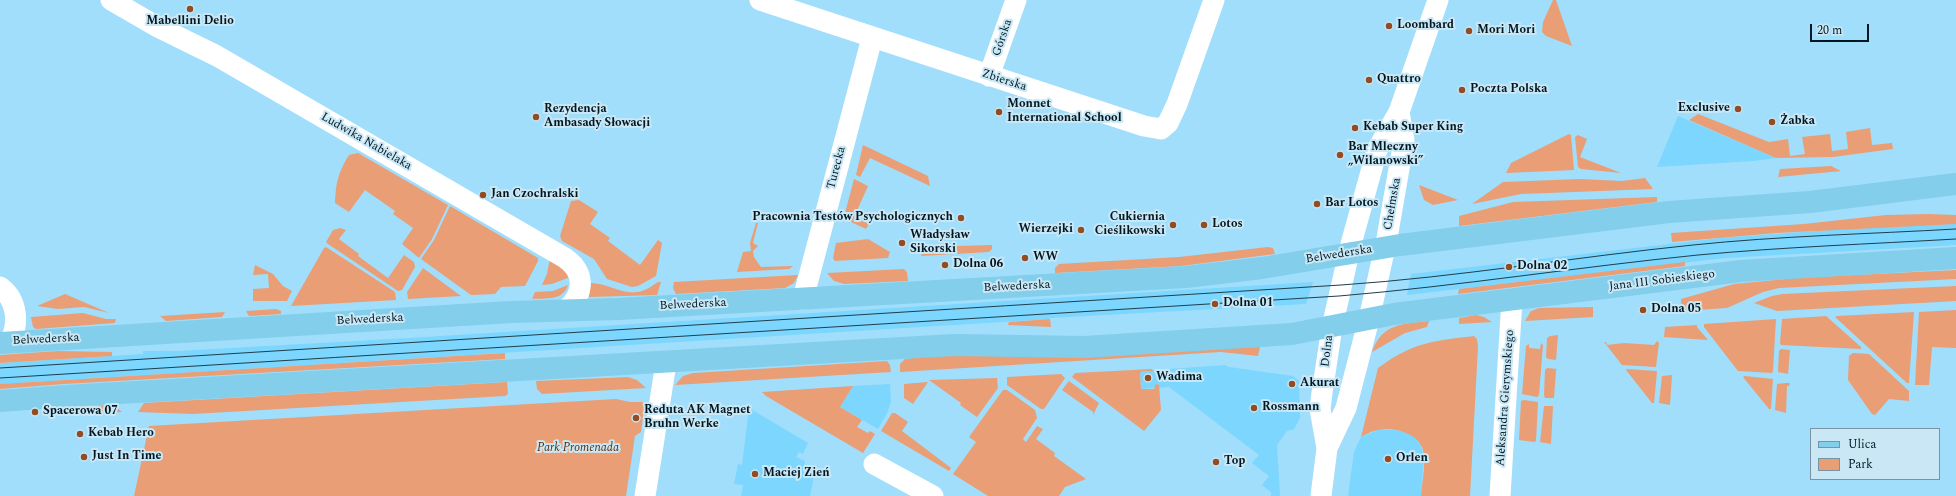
<!DOCTYPE html>
<meta charset="utf-8">
<style>
body{margin:0}
#map{position:relative;width:1956px;height:496px;overflow:hidden;background:#a0defc;font-family:Spectral,serif}
canvas{display:block}
.legend{position:absolute;left:1810px;top:428px;width:130px;height:52px;box-sizing:border-box;background:#c9e7f5;border:1px solid #7994a0;margin:0;padding:5px 7px;list-style:none;font-size:12px;color:#001721}
.legend li{display:flex;align-items:center;gap:8px;height:20px}
.legend b{width:20px;border:1px solid #7994a0}
.scale{position:absolute;left:1810px;top:24px;width:59px;height:18px;box-sizing:border-box;border:2px solid #001721;border-top:0;padding-left:5px;font-size:12px;line-height:14px;white-space:nowrap;color:#001721;-webkit-text-stroke:3px #c9e7f5;paint-order:stroke}
</style>
<div id="map">
<canvas width="1956" height="496"></canvas>
<ul class="legend">
<li><b style="height:5px;background:#82ceeb"></b>Ulica</li>
<li><b style="height:11px;background:#e99e75"></b>Park</li>
</ul>
<div class="scale">20 m</div>
</div>
<script>
const g = document.querySelector('canvas').getContext('2d');
g.lineJoin = 'round';
function fill(path, color) { g.fillStyle = color; g.fill(path, 'evenodd'); }
function strokePath(path, color, width, dash) { g.strokeStyle = color; g.lineWidth = width; g.lineCap = dash ? 'butt' : 'round'; g.setLineDash(dash || []); g.stroke(path); }
function drawText(font, color, halo, rows, align = 'center') {
  g.font = font + ' Spectral,serif'; g.lineWidth = 4; g.setLineDash([]); g.textBaseline = 'middle'; g.strokeStyle = halo; g.fillStyle = color; for (const [text, x, y, turn = 0] of rows) {
    g.save(); g.translate(x, y); g.rotate((+turn || 0) * Math.PI / 180); g.textAlign = isNaN(turn) ? turn : align; if (halo) g.strokeText(text, 0, 0); g.fillText(text, 0, 0); g.restore();
  }
}
const built = new Path2D(`
 M1678,116L1776,158L1753,161L1657,167Z
 M1956,224V245L1725,258L1407,295L1411,274L1721,238L1887,226Z
 M1313,282L1306,304L1050,318V319L0,384V363L143,354V351H178L408,338Z
 M1225,365L1229,367L1293,376L1299,381L1300,418L1294,429L1287,431L1277,445L1280,496H1271V492L1262,485L1269,476L1252,463L1259,455L1169,387L1141,389L1140,371Z
 M890,384L891,402L887,413L878,429L840,407L853,386Z
 M749,408L808,443L803,454L799,452L796,457L805,461L804,469L815,471L810,496H741L743,485L734,484L738,464L742,465Z
 M1378,430H1394L1408,433L1413,436L1420,444L1424,455L1421,496H1348L1354,452L1361,437Z`);
const green = new Path2D(`
 M1553,0H1556L1572,46L1546,36L1542,32L1543,22Z
 M1698,114L1769,142L1788,139L1790,156L1805,154L1802,137L1830,134L1832,151L1848,149L1846,132L1870,128L1872,145L1892,143L1893,149L1833,157L1776,158L1689,120Z
 M1569,134L1571,135L1574,170L1506,173L1511,163Z
 M1578,135L1587,139L1580,157L1621,173L1581,169L1578,167L1575,137Z
 M863,145L928,176L930,186L870,158L860,177L856,175Z
 M358,153L448,205L432,239L419,258L402,244L413,228L393,214L395,211L365,190L349,212L335,203C336,182 338,173 349,155Z
 M1831,166L1841,171L1778,177L1780,169Z
 M1645,178L1653,189L1521,194L1472,204L1503,182L1580,179L1622,181Z
 M854,179L868,186L854,217L869,224L866,229L851,222L845,213Z
 M1419,185L1458,200L1433,205L1424,200Z
 M1657,197V202L1459,226V216L1513,202Z
 M579,200L598,212L590,224L610,238L608,241L640,265L658,240L662,243L656,276L638,286L632,287L607,279L594,259L562,241L560,236L571,201Z
 M450,206L538,258V261L525,286L501,287L495,294L471,295L421,259L434,240Z
 M1929,214L1956,215V224L1777,233L1672,242L1671,233L1804,224L1886,215Z
 M756,223H758L753,243L758,246L753,251L754,257L761,267L793,266L789,269L737,272L743,252L751,251L750,243Z
 M340,228L346,230L339,239L359,254L358,256L388,278L404,255L414,262L415,267L402,290L398,291L328,244L326,242L333,230Z
 M868,239L890,252L888,258L835,261L833,258L836,243Z
 M992,245V249L989,252L921,256L925,247Z
 M326,247L395,292L396,300L291,306L324,248Z
 M1268,247L1273,248L1275,254L1181,266L1055,273V268L1059,264L1179,257Z
 M550,258L561,264L570,277L552,284L542,285L547,274Z
 M1685,262V266L1458,294L1459,289Z
 M255,265L273,274L283,286L292,291L287,301H253V289L269,288L268,274L253,275Z
 M423,268L461,296L408,299L407,292Z
 M904,269L907,272L908,281L844,284L834,281L827,273Z
 M1956,270V279L1779,288L1763,292L1727,308L1682,311L1681,299L1734,284L1796,278Z
 M798,275L794,283L785,288L676,294L673,288L674,282Z
 M658,282H661L657,295L589,297L591,283C607,283 623,295 638,292C645,291 652,286 658,282Z
 M568,285C563,301 546,298 532,299L535,292L553,291Z
 M1956,286V301L1777,311L1754,303L1772,296L1782,294Z
 M65,294L109,313L84,307L58,309L37,306Z
 M1593,307V317L1525,321L1531,311L1539,308Z
 M276,309L281,311V314L249,316L246,311Z
 M1956,310V348L1932,347L1929,385H1915L1919,312Z
 M225,312L222,317L166,321L160,316Z
 M1914,312L1909,383H1907L1835,317L1837,316Z
 M83,313L106,319H116L115,323L36,329L33,327L31,317Z
 M1476,315L1484,317L1492,322L1459,324V318Z
 M1826,316L1861,347V349L1781,345L1780,343L1782,319Z
 M1050,319L1051,327L1008,325L1009,322Z
 M1776,319L1773,371L1772,373L1738,371L1704,327V324Z
 M1429,321L1427,327L1405,333L1372,352C1382,323 1403,324 1429,321Z
 M1697,325V327L1708,340L1664,337L1665,327Z
 M1558,335L1556,360L1548,359L1546,357L1547,338L1550,336Z
 M1474,336L1477,339L1478,347L1470,496H1421C1422,483 1425,469 1424,456C1423,434 1396,427 1378,430C1372,431 1366,434 1361,437L1378,368C1414,342 1432,341 1474,336Z
 M1657,341L1659,343L1656,367L1622,365L1604,342H1606L1607,345L1624,343L1654,345Z
 M1541,343L1543,345L1539,395L1537,397L1522,394L1526,346L1529,344V348L1540,349Z
 M1260,347L1258,356L1221,352L900,372V364L905,359L929,356Z
 M1781,349L1790,350L1788,374L1778,372L1779,351Z
 M58,351L112,352V356L0,363V355Z
 M505,353V359L64,384L0,389V384Z
 M1853,353L1869,354L1909,391V401L1889,399L1875,415L1872,414L1848,380L1849,356Z
 M887,361L890,365L891,372L675,385L683,376L693,373Z
 M1547,368L1557,369L1556,370L1554,398H1545L1544,395L1545,370Z
 M1152,369L1153,371H1142L1140,373L1141,389H1154L1156,384L1159,385L1161,410L1144,431L1072,377L1075,373Z
 M1627,369L1656,371L1657,372L1654,403H1652L1626,370Z
 M1061,374L1065,378L1044,409H1041L1007,385V377Z
 M1672,375L1670,405L1659,403L1662,376Z
 M1745,376L1773,379L1771,409H1769L1743,377Z
 M628,377L637,380L646,388L542,394L537,389L536,381Z
 M997,378L998,388L977,417L960,405L961,403L929,380Z
 M1069,381L1099,403L1093,415V412L1062,390Z
 M507,382L508,394L505,396L193,414L138,412L144,403Z
 M928,382L913,404L904,398V384Z
 M1785,383H1790L1789,386H1787L1786,413L1775,410L1777,384Z
 M853,386L840,407L862,420L857,427L868,433L870,431L875,434L863,453L766,396L762,392Z
 M1003,390H1007L1035,410L1037,418L1023,439L1026,442L1037,426L1043,429L1036,439L1055,453L1054,456L1086,479L1065,487L1059,496H988L953,474L976,442L969,437Z
 M616,399L630,402H645L641,432L635,436L626,496H134L149,426Z
 M1524,400L1538,402L1536,441L1534,442L1519,440L1521,401Z
 M114,405L122,412L68,415V407Z
 M1544,406H1553L1551,444L1540,442Z
 M892,413H895L908,422L902,431L951,468L949,471L881,431Z`);
const minor = new Path2D(`
 M111,0L156,26L217,56L565,258C585,272 585,293 567,309
 M760,0L1144,126L1161,129L1168,123L1177,104L1214,0
 M989,76L1016,0
 M0,287C18,300 19,324 10,342
 M803,299L872,38
 M1327,448L1320,409L1322,393L1332,327L1351,244L1377,150L1399,112L1438,0
 M874,464L933,496
 M645,496L666,363
 M1321,496L1327,448L1346,408L1369,319L1387,238L1404,140L1399,112
 M1500,496L1512,299`);
const major = new Path2D(`
 M0,343L511,312L618,309L1186,277L1262,268L1400,245L1669,212L1810,202L1956,184
 M0,401L67,396L954,345L1084,347L1292,334L1394,314L1741,271L1956,258`);
const tram = new Path2D(`
 M0,368L1341,285C1459,277 1575,257 1693,245C1780,236 1868,234 1956,229
 M0,378L1339,296C1459,286 1578,267 1698,255C1784,247 1870,244 1956,239`);
const markers = [
 [190,9,4,"#924c23"],
 [1389,26,4,"#924c23"],
 [1469,31,4,"#924c23"],
 [1369,80,4,"#924c23"],
 [1462,90,4,"#924c23"],
 [1738,109,4,"#924c23"],
 [999,112,4,"#924c23"],
 [536,117,4,"#924c23"],
 [1772,122,4,"#924c23"],
 [1355,128,4,"#924c23"],
 [1340,155,4,"#924c23"],
 [483,195,4,"#924c23"],
 [1317,204,4,"#924c23"],
 [961,218,4,"#924c23"],
 [1173,225,4,"#924c23"],
 [1204,225,4,"#924c23"],
 [1081,230,4,"#924c23"],
 [902,243,4,"#924c23"],
 [1025,258,4,"#924c23"],
 [945,265,4,"#924c23"],
 [1509,267,4,"#924c23"],
 [1215,304,4,"#924c23"],
 [1643,310,4,"#924c23"],
 [1148,378,4,"#924c23"],
 [1292,384,4,"#924c23"],
 [1254,408,4,"#924c23"],
 [35,412,4,"#924c23"],
 [636,418,4,"#924c23"],
 [80,434,4,"#924c23"],
 [84,457,4,"#924c23"],
 [1388,459,4,"#924c23"],
 [1216,462,4,"#924c23"],
 [755,474,4,"#924c23"]
];
const poiNames = [
 ["Mabellini Delio",190,22,"center"],
 ["Loombard",1397,26],
 ["Mori Mori",1477,31],
 ["Quattro",1377,80],
 ["Poczta Polska",1470,90],
 ["Monnet",1007,105],
 ["International School",1007,119],
 ["Exclusive",1730,109,"right"],
 ["Rezydencja",544,110],
 ["Ambasady Słowacji",544,124],
 ["Żabka",1780,122],
 ["Kebab Super King",1363,128],
 ["Bar Mleczny",1348,148],
 ["„Wilanowski”",1348,162],
 ["Jan Czochralski",491,195],
 ["Bar Lotos",1325,204],
 ["Pracownia Testów Psychologicznych",953,218,"right"],
 ["Cukiernia",1165,218,"right"],
 ["Cieślikowski",1165,232,"right"],
 ["Lotos",1212,225],
 ["Wierzejki",1073,230,"right"],
 ["Władysław",910,236],
 ["Sikorski",910,250],
 ["WW",1033,258],
 ["Dolna 06",953,265],
 ["Dolna 02",1517,267],
 ["Dolna 01",1223,304],
 ["Dolna 05",1651,310],
 ["Wadima",1156,378],
 ["Akurat",1300,384],
 ["Rossmann",1262,408],
 ["Reduta AK Magnet",644,411],
 ["Bruhn Werke",644,425],
 ["Spacerowa 07",43,412],
 ["Kebab Hero",88,434],
 ["Just In Time",92,457],
 ["Orlen",1396,459],
 ["Top",1224,462],
 ["Maciej Zień",763,474]
];
const streetNames = [
 ["Górska",1003,38,-71],
 ["Zbierska",1004,81,18],
 ["Ludwika Nabielaka",366,142,30],
 ["Turecka",837,168,-75],
 ["Chełmska",1393,204,-80],
 ["Belwederska",1339,255,-9],
 ["Jana III Sobieskiego",1662,281,-7],
 ["Belwederska",1017,287,-3],
 ["Belwederska",693,305,-3],
 ["Belwederska",370,320,-3],
 ["Belwederska",46,340,-3],
 ["Dolna",1328,351,-83],
 ["Aleksandra Gierymskiego",1506,398,-86]
];
const parkNames = [
 ["Park Promenada",578,449]
];
fill(built, '#7cd6fe');
fill(green, '#e99e75');
strokePath(minor, '#fff', 21);
strokePath(major, '#82ceeb', 22);
strokePath(tram, '#203e4c', 1);
for (const [x, y, r, color] of markers) { const dot = new Path2D(); dot.arc(x, y, r, 0, 2 * Math.PI); g.fillStyle = color; g.fill(dot); strokePath(dot, '#c9e7f5', 1.5); }
drawText('bold 12px', '#001721', '#c9e7f5', poiNames, 'left');
drawText('12px', '#001721', '#c9e7f5', streetNames);
drawText('italic 12px', '#622b05', '#c9e7f5', parkNames);
</script>
